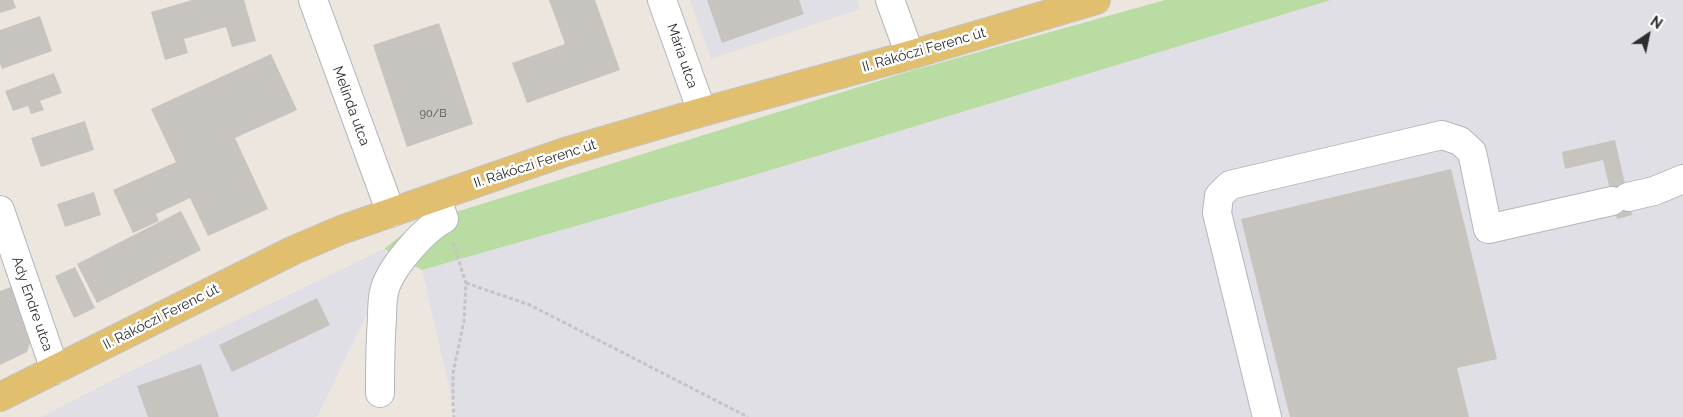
<!DOCTYPE html>
<meta charset="utf-8">
<style>
body{margin:0}
#map{position:relative;width:1683px;height:417px;overflow:hidden;background:#ece6df;font-family:Raleway,sans-serif}
canvas{display:block}
.north{position:absolute;left:1623px;top:10px;width:50px;height:50px;-webkit-text-stroke:4px #fff;paint-order:stroke;rotate:34deg;font-size:14px;font-weight:700;line-height:20px;text-align:center;color:#2c2c2c}
.north::after{content:'';display:block;margin:auto;width:18px;height:22px;background:#2c2c2c;clip-path:polygon(50% 0,100% 100%,50% 72%,0 100%)}
</style>
<div id="map">
<canvas width="1683" height="417"></canvas>
<div class="north">N</div>
</div>
<script>
const g = document.querySelector('canvas').getContext('2d');
g.lineJoin = 'round';
function fill(path, color) { g.fillStyle = color; g.fill(path, 'evenodd'); }
function strokePath(path, color, width, dash) { g.strokeStyle = color; g.lineWidth = width; g.lineCap = dash ? 'butt' : 'round'; g.setLineDash(dash || []); g.stroke(path); }
function drawText(font, color, halo, rows, align = 'center') {
  g.font = font + ' Raleway,sans-serif'; g.lineWidth = 5; g.setLineDash([]); g.textBaseline = 'middle'; g.strokeStyle = halo; g.fillStyle = color; for (const [text, x, y, turn = 0] of rows) {
    g.save(); g.translate(x, y); g.rotate((+turn || 0) * Math.PI / 180); g.textAlign = isNaN(turn) ? turn : align; if (halo) g.strokeText(text, 0, 0); g.fillText(text, 0, 0); g.restore();
  }
}
const industrial = new Path2D(`
 M690,0H857L860,9L711,59Z
 M1331,0H1683V417H456L422,270L761,173Z
 M384,249L391,264L317,417H41L129,372Z`);
const green = new Path2D(`
 M1165,0H1331L761,173L422,270L384,249L414,225L907,72Z`);
const building = new Path2D(`
 M0,0H13L16,8L0,13Z
 M192,0H244L256,41L232,47L226,27L184,39L188,53L165,60L151,12Z
 M549,0H595L620,70L527,103L512,63L565,44Z
 M707,0H799L804,14L722,43Z
 M40,16L52,51L2,69L0,64V30Z
 M439,23L473,124L407,147L373,45Z
 M271,54L297,110L235,138L268,209L208,236L190,198L156,214L159,221L133,233L113,190L176,162L151,109Z
 M54,73L62,93L40,101L44,110L31,114L28,106L13,111L5,91Z
 M85,121L94,150L41,167L31,138Z
 M1615,140L1632,215L1617,219L1603,160L1565,169L1562,152Z
 M1451,169L1497,359L1457,368L1469,417H1290L1241,219Z
 M94,192L101,215L65,227L57,204Z
 M181,211L201,250L97,303L77,264Z
 M75,267L95,308L74,318L55,276Z
 M11,287L30,343L27,352L0,365V291Z
 M317,298L330,325L232,372L219,345Z
 M201,364L219,417H148L137,386Z`);
const path = new Path2D(`
 M453,243L466,283L464,321L453,373V405L454,417
 M466,283L530,305L748,417`);
const minor = new Path2D(`
 M313,0L391,213
 M662,0L702,112
 M890,0L910,55
 M1628,197L1654,191L1683,179
 M0,210L55,370
 M380,393C380,368 380,344 382,319C382,311 382,301 384,292C389,269 423,230 444,219L436,197
 M1267,417L1217,213L1219,196L1230,185L1442,135L1460,141L1472,152L1488,229L1612,201`);
const major = new Path2D(`
 M0,397L294,250L341,230L565,152L702,112L910,55L1096,0`);
const numberNames = [
 ["90/B",433,114]
];
const streetNames = [
 ["II. Rákóczi Ferenc út",924,50,-16],
 ["Mária utca",682,56,71],
 ["Melinda utca",351,106,70],
 ["II. Rákóczi Ferenc út",535,164,-18],
 ["Ady Endre utca",32,304,71],
 ["II. Rákóczi Ferenc út",161,317,-27]
];
fill(industrial, '#e0dfe5');
fill(green, '#b9dca2');
fill(building, '#c7c3bf');
strokePath(minor, '#b3b6be', 30);
strokePath(major, '#c4c4c4', 30);
strokePath(path, '#c4c4c4', 3, [4, 2.5]);
strokePath(minor, '#fff', 28);
strokePath(major, '#e1bf6f', 28);
drawText('11px', '#535251', null, numberNames);
drawText('14px', '#2c2c2c', '#fff', streetNames);
</script>
